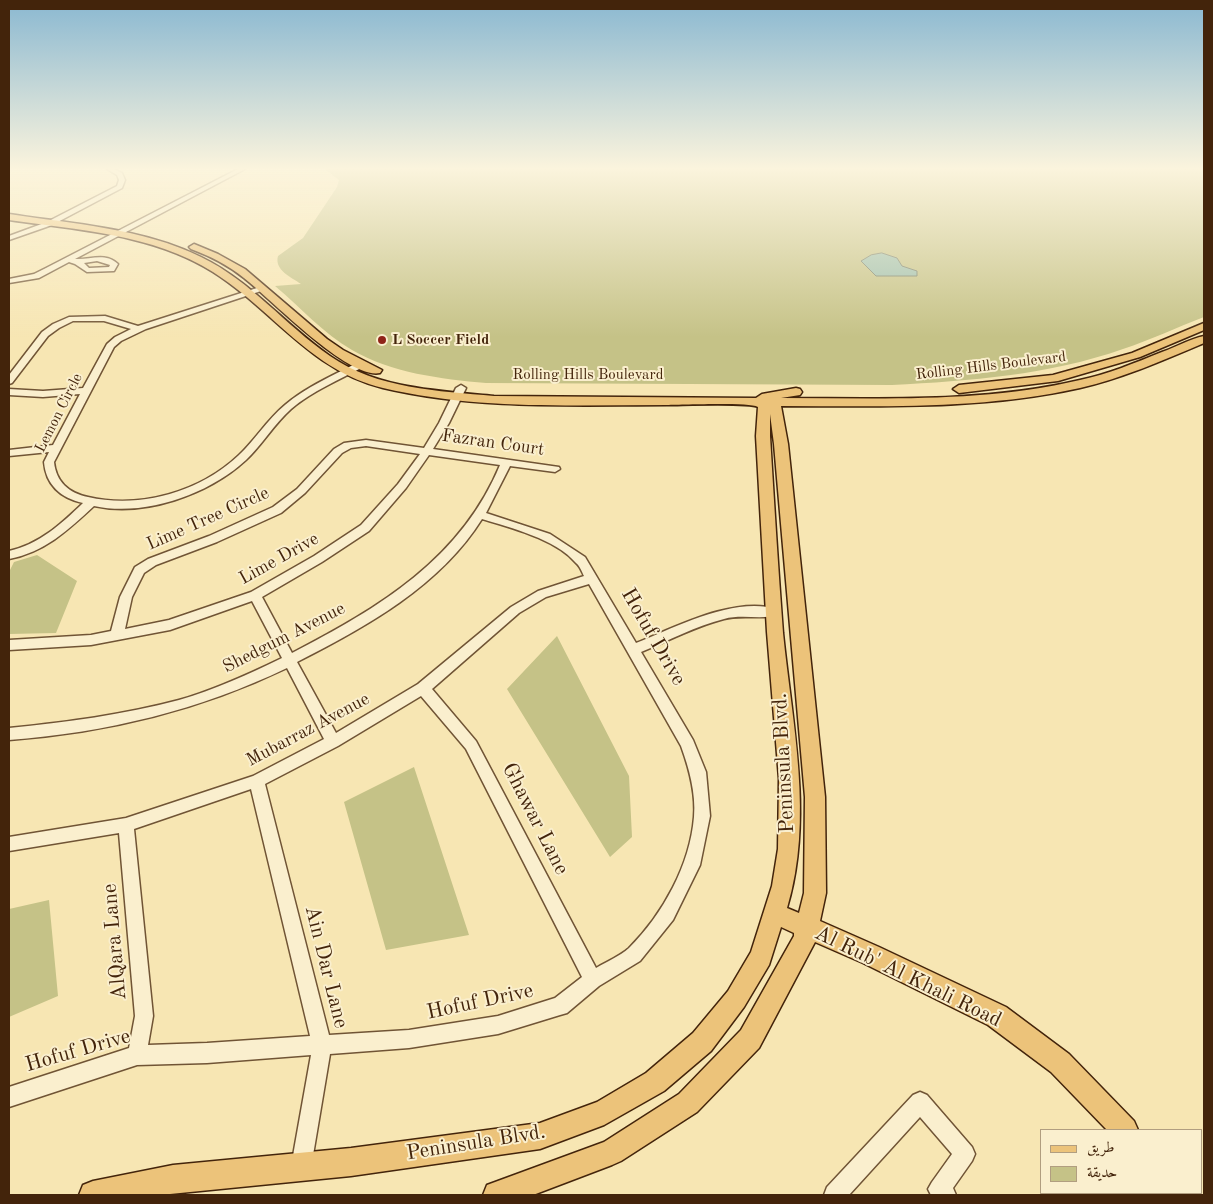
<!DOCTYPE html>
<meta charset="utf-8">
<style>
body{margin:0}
#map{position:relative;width:1213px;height:1204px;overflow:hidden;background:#f7e6b3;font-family:"Old Standard TT",Amiri,serif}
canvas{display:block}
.frame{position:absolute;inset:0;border:10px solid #43240b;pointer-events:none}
.legend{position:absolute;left:1040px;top:1129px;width:162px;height:65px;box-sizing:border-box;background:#faefce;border:1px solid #b19e80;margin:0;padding:6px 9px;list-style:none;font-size:15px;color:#43240b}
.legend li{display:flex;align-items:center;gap:10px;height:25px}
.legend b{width:25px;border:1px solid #b19e80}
</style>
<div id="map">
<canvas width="1213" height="1204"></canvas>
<div class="frame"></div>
<ul class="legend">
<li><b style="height:6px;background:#ecc37a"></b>طريق</li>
<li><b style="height:14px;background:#c5c287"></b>حديقة</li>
</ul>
</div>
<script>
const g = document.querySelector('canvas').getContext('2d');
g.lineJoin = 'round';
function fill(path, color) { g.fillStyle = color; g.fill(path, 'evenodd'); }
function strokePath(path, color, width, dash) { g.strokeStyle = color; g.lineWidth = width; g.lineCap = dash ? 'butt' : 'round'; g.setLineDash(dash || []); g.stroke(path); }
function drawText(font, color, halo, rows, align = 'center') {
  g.font = font + ' "Old Standard TT",serif'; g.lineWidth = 4; g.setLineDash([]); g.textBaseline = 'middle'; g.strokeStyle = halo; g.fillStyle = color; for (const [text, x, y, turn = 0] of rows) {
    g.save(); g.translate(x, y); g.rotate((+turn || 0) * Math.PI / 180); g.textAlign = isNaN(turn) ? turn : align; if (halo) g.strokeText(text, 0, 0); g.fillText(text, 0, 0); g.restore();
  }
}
const green = new Path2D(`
 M325,169H1204V317C1177,327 1151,340 1123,349C1049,375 970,381 892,385L486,383C441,379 391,373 352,350C324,334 300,307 275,286L301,284C291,277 274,270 278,256L303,238L337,187L339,180Z
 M37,555L77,581L56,633L9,634V572L14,562Z
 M557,636L629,776L632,837L610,857L507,689Z
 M414,767L469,935L386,950L344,802Z
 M49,900L58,996L9,1017V909Z`);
const water = new Path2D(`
 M882,253L897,258L902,266L917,271V276H876L861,261L871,255Z`);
const minor = new Path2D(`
 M107,169H114L122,173L125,180L122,188L52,225L9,240V236L47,222L117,186L119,180L117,175Z
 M238,169H245L75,259C90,260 105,252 118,264L114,271L87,272L75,264L69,262L39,278L9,283V279L34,274L46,268ZM97,261L110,265L109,267L89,268L84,263Z
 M260,287L267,289L146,329L121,341L114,347L54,462C56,482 69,493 88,497C140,509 200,492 239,455C255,440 267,420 285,405C306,387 332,376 357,363H363V367C339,380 312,391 291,409C274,424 262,445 246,460C208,495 144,517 94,506C68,530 45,552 9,559V551C40,544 61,524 83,503C61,498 46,485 44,462L49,452L9,456V450L53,445L80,394L43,397L9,395V389L43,391L83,388L107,344L115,337L131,329L104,321H73L59,328L48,336L12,383L9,384V375L42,332L53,324L69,317L105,316L138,326Z
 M461,385L466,388L449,423L433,449L559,467L560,469L555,472L510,466L486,513L550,534L585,557L636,643C676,627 734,596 777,609L779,612L777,615C762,620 741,614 724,619C696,626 668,641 641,652L693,740L706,772L710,816L700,865L673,920L640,961L599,986L567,1013L560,1015L498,1034L409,1048L330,1054L311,1167L308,1174L301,1177L294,1174L291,1167L311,1055L207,1063L137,1065L9,1107V1087L129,1048L135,1016L119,833L9,851V837L126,818L253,776L324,739L287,668C200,710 105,733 9,740V728C66,722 123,715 179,700C214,690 249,674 282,658L252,601L170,630L91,645L9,650V640L91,635L111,631L120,597L135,567L148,559L209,536L273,507L297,489L334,449L344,443L366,440L424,448L439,423L456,388ZM366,446L420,454L398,484L361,525L314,556L251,592L169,620L125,629L132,597L144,573L156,565L217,542L281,513L305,493L342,453L351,448ZM429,455L500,465C461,559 379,608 292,653L262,597L322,562L369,531L406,488ZM482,519C511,528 556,539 576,563C580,566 582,572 584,576L538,591L511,607L418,684L336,733L297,662C366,627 440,586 482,519ZM589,584L681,746C689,768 696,793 694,817C690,865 663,914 629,948C620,956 606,962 596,968L476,741L432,689L519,613L546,597ZM421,696L466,749L582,977L555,998L498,1016L409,1030L329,1035L265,784L338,746ZM251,789L310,1036L207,1043L148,1045L153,1016L134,829Z
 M920,1092L927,1095L972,1147L975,1154L972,1161L953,1188L956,1195H931L928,1189L932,1182L952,1154L920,1117L849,1195H824L827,1187L913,1095Z`);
const major = new Path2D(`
 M9,214C73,224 142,228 201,257C251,281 285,325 330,356C377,389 439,391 494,396L756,398L762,394L796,388L800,389L802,392L800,395L781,398C881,398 982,403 1080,380C1108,374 1135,363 1162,352C1176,347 1190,339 1204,336V343C1164,360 1123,378 1080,388C981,410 881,406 781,406L788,444L825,797L826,893L820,921L879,947L1006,1007L1069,1054L1134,1121L1138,1130H1107L1051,1072L988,1025L863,963L815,942L759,1048L697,1112L621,1161L612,1165L533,1195H483L487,1185L604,1142L679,1094L741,1030L794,936V933L781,927L769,965L744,1007L711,1051L664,1091L604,1125L540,1149L351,1176L160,1195H79L83,1185L93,1181L173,1165L351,1148L540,1123L597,1102L646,1073L693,1033L728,991L751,952L772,886L778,849L779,779L767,632L756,436L758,407C748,402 683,405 667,405C572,405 476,410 383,388C311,371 273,310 213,272C153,234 77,230 9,220ZM770,414L774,444L805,797L804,893L799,913L787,908C814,819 792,723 783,633C778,567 774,502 770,436Z
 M194,244L218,254L245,269L327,339L343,350L382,370L380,373C348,380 270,298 244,278C228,265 210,256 191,249L189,247Z
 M1204,323V330L1140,357L1058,381L959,393L953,389L959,385L1053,375L1132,353Z
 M1163,1193H1192L1193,1195H1164Z`);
const markers = [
 [382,340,5,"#8f2418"]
];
const farPoinames = [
 ["L Soccer Field",392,340]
];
const farStreetnames = [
 ["Rolling Hills Boulevard",991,366,-7],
 ["Rolling Hills Boulevard",588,375],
 ["Lemon Circle",59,413,-63]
];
const streetNames = [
 ["Fazran Court",493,443,8],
 ["Lime Tree Circle",208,519,-24],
 ["Lime Drive",279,559,-29],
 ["Shedgum Avenue",284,638,-27],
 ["Mubarraz Avenue",308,730,-28]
];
const nearStreetnames = [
 ["Hofuf Drive",653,637,60],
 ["Peninsula Blvd.",784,763,-93],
 ["Ghawar Lane",535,819,63],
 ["AlQara Lane",115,942,-95],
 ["Ain Dar Lane",326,967,76],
 ["Al Rub' Al Khali Road",908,977,26],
 ["Hofuf Drive",480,1002,-12],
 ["Hofuf Drive",78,1051,-16],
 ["Peninsula Blvd.",476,1143,-9]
];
fill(green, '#c5c287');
fill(water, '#9dbfae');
strokePath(water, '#79816d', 1);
strokePath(minor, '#705435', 3);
strokePath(major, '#43240b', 3);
fill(minor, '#faefce');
fill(major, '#ecc37a');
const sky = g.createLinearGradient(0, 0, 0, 337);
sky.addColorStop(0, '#8ab8d1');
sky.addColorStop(0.5, '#fbf4dd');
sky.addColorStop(1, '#fbf4dd00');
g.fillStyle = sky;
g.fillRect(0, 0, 1213, 337);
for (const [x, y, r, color] of markers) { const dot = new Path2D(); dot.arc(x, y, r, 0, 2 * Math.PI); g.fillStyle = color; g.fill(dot); strokePath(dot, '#faefce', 2); }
drawText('bold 15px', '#43240b', '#faefce', farPoinames, 'left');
drawText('15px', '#43240b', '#faefce', farStreetnames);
drawText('18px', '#43240b', '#faefce', streetNames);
drawText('21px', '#43240b', '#faefce', nearStreetnames);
</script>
